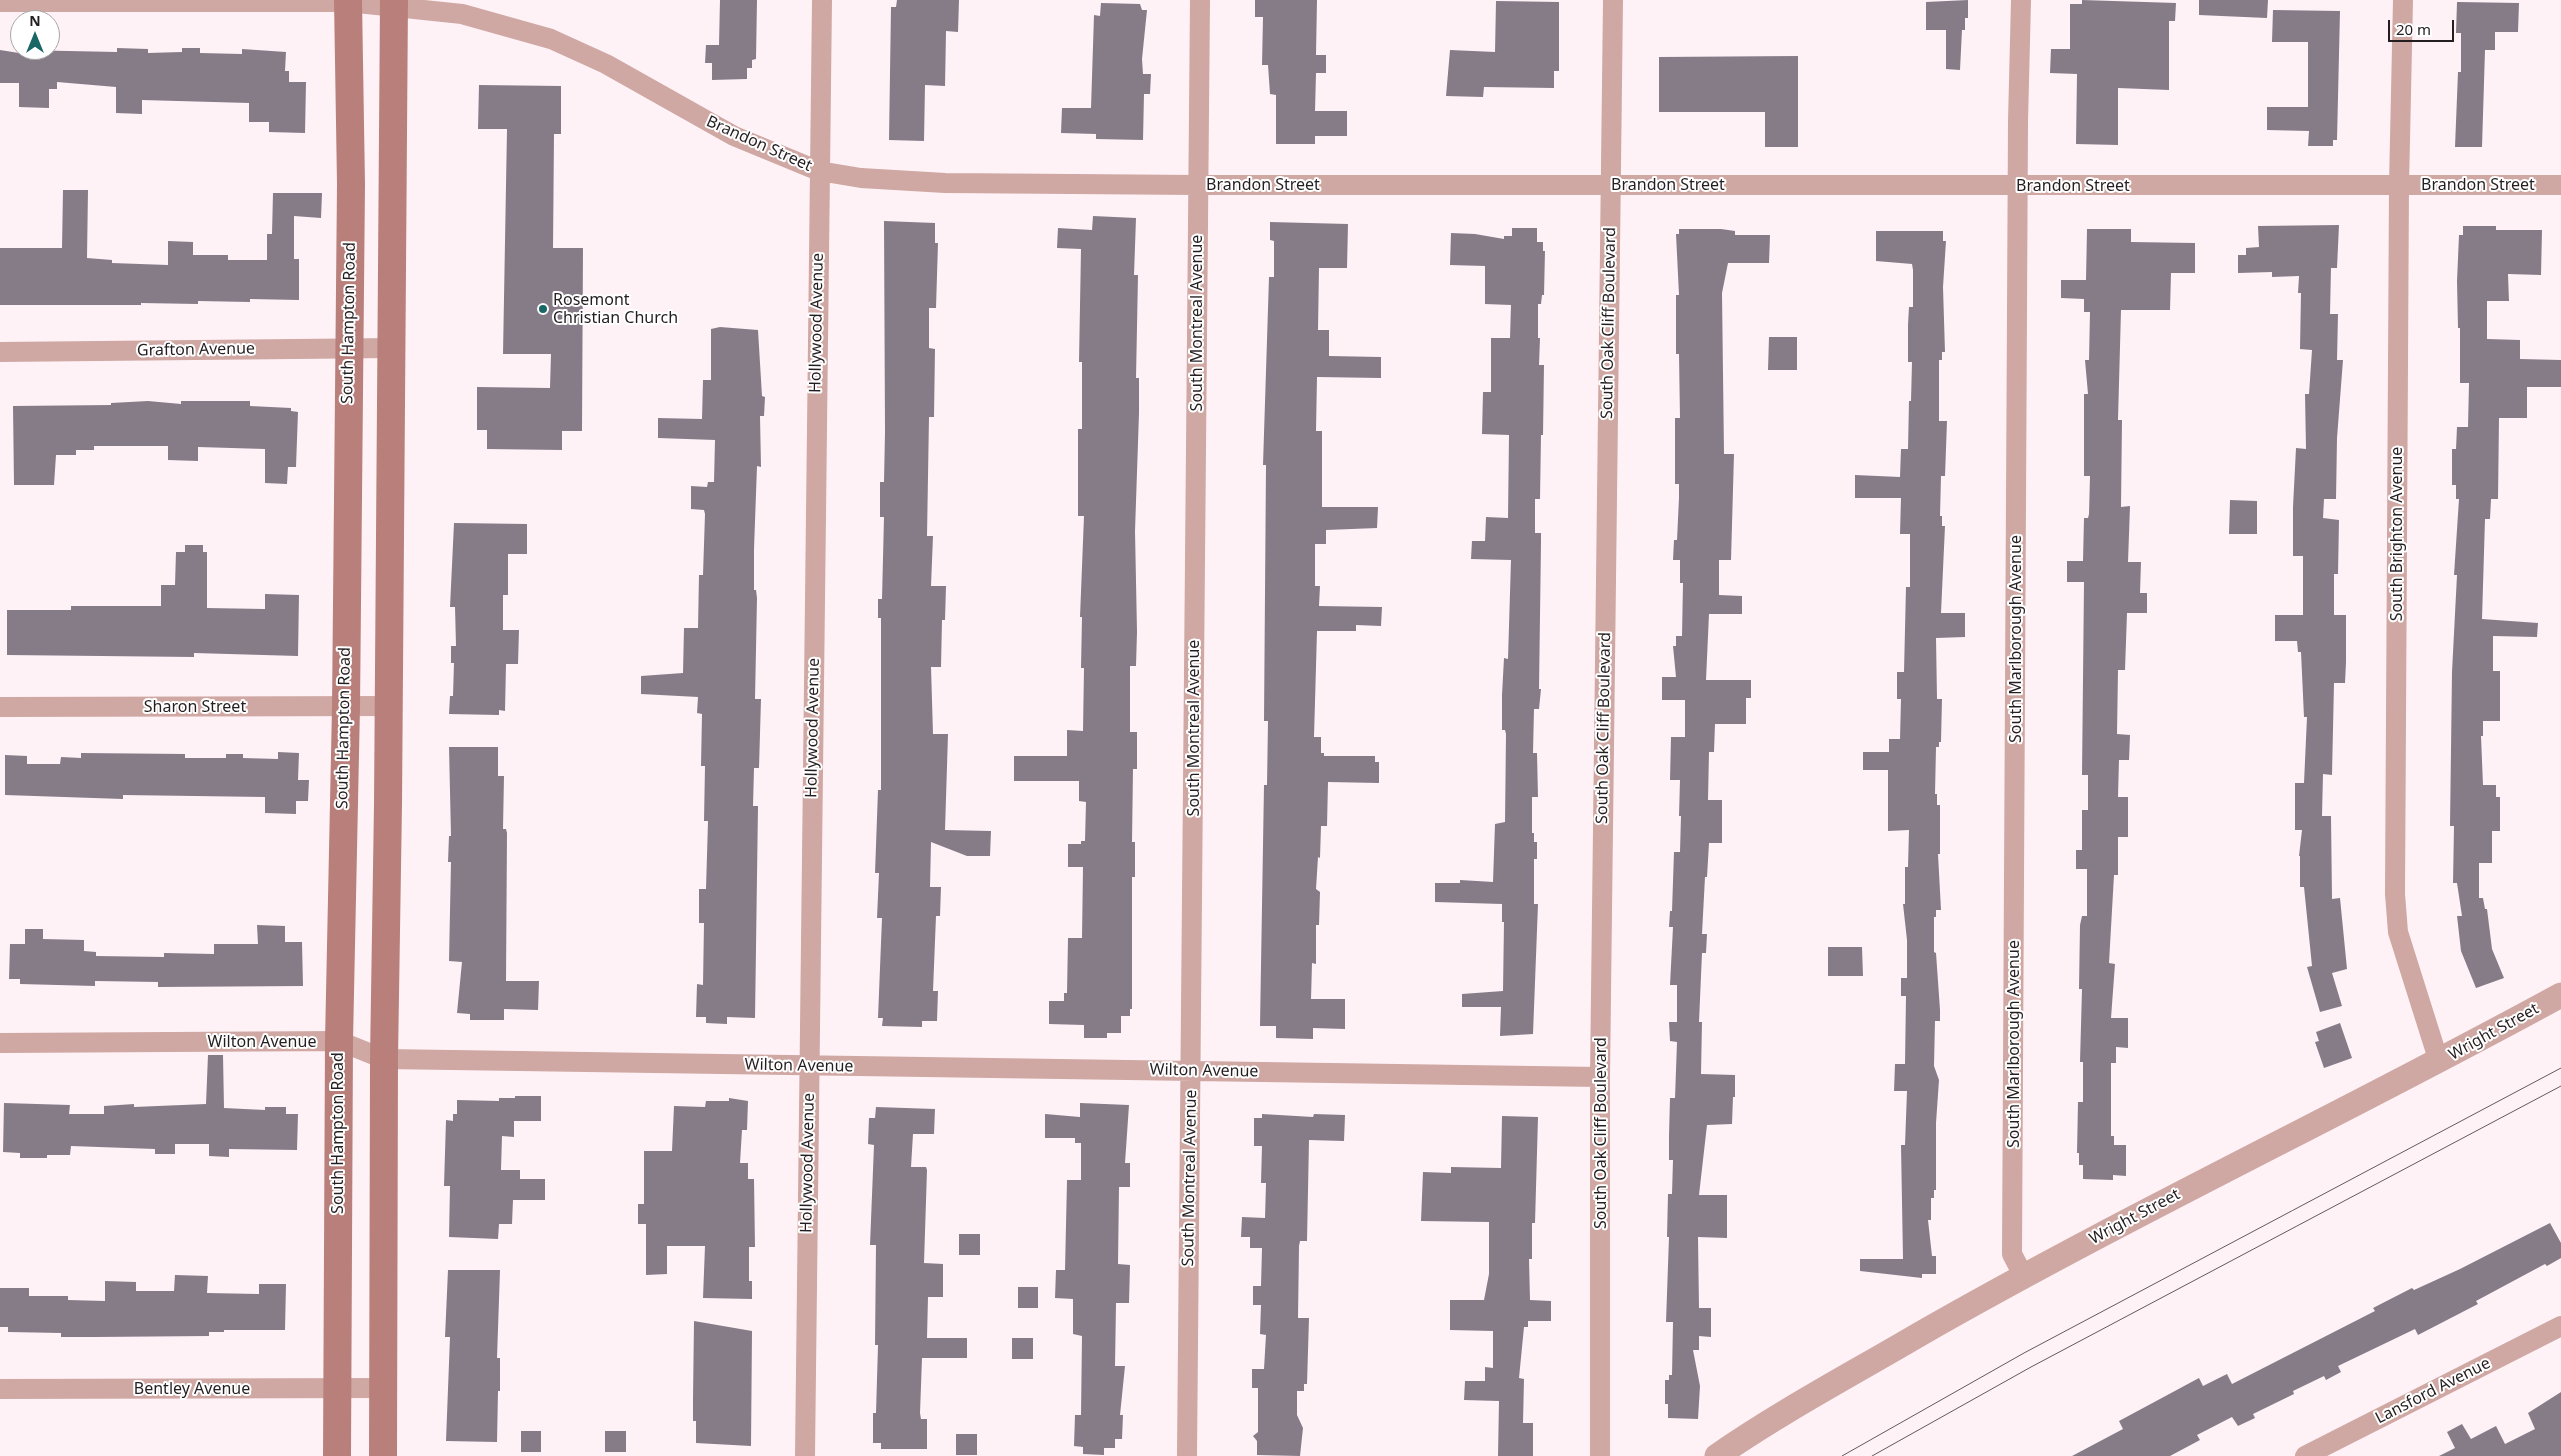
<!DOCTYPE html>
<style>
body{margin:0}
#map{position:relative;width:2561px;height:1456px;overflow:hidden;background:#fef2f7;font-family:"Noto Sans",sans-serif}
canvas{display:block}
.north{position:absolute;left:10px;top:10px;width:50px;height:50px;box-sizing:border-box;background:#fff;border:1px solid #a7a5a6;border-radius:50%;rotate:0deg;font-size:14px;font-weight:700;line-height:20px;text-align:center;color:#241e20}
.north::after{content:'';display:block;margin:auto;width:18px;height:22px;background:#186666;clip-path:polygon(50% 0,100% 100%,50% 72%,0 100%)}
.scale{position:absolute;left:2388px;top:20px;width:66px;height:22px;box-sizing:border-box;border:2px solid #241e20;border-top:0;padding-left:6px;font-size:15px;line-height:18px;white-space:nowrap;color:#241e20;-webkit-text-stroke:4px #fff;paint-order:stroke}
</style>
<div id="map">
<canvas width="2561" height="1456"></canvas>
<div class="north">N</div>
<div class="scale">20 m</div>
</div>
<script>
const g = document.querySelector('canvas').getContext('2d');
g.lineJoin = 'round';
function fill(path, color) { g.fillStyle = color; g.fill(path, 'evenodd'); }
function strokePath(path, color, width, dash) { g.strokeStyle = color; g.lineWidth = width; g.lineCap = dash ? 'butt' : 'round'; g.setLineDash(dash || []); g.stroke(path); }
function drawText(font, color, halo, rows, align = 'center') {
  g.font = font + ' "Noto Sans",sans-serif'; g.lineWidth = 4; g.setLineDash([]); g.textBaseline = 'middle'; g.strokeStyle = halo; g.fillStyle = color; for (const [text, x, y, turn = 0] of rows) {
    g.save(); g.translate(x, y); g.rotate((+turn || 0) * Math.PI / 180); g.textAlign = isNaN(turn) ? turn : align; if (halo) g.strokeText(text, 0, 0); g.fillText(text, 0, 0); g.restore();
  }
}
const building = new Path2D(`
 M720,0H757L756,59L752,60V68H747V79L712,80V63H705L706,45H719Z
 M897,0H959L958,32L946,31L945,86L925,85L924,141L889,140L891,7H896Z
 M1255,0H1317L1316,55H1326V73H1316L1315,111H1347V136H1315V144H1276V95L1270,94L1268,65H1262L1263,17H1255Z
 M1968,0V18H1965V30H1962L1960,70L1946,69V30H1926V2Z
 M2082,0L2176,3L2175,21H2169V90L2118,88V145L2076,144L2077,74L2050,73L2051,49H2070V4H2082Z
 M2199,0H2268L2267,18L2199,15Z
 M1496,1L1559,2V71H1554V88L1484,87L1483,97L1446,96L1450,50L1495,52Z
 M2457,2L2519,3L2518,32H2495V50H2485L2482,147H2455L2458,72H2461V33H2456Z
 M1101,3L1140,4L1142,10H1147L1142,59L1143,74H1151L1150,94H1144L1143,140L1096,139V134L1061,133L1062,108H1091L1094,15L1100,16Z
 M2273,10L2340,11L2337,140H2333V146H2308L2309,131L2267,130V107H2308V42H2272Z
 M117,48L148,49V53L182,52V48H200V53L242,54V49L286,52L285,71H289V82H306L305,133L269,132V122H249V103L142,100V114L116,113V87L57,82V89H49V108L19,107V83H0V50L19,53V50L117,52Z
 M1798,56V147H1765V112H1659V57Z
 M479,85L561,86V134H554L553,248H583L582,431H562V450L487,449V430H477V387L550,388L551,354H503L507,129H478Z
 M63,190H88L87,258L112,260V263L168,265V241L193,242V255H228V260H267V234H272L273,193H322L321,218L294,216V259H299V300L250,299V302L198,301V304L141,303V305H0V248H62Z
 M1093,216L1136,218L1134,275H1138L1136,378H1139V413L1135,531L1137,632L1136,666H1130V732H1137V769H1133L1132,842H1135V877H1132V1009H1130V1016H1121V1033H1107V1038H1084V1025L1049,1024V1001H1064V993H1067L1068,938H1082L1083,867H1068V844H1081V841H1085L1086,802L1079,801V781H1014V756H1067V730L1083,731L1084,668H1081L1082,617H1080L1084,516H1078V429H1082V362H1079L1081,249L1057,248L1058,228L1092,230Z
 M884,221L935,223V243H938L936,308H929V348L935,349L934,417H929L927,536H933L931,586H946L945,620H942L941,667H931L933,734H948L945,830L991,831L990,856H967L931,842L930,887H941L940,916H936L933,991H938L937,1021H922V1027L882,1026L883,1018H878L882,918H877L879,873H875L878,790H881V618H878V599H882L884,517H880V482H884L885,432Z
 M1270,222L1348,224L1347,268H1319L1318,330H1329V356L1381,357V378L1317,377L1316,431H1322V507H1378L1377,528L1326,530V544H1315V586H1320L1319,606L1382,607L1381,626L1356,625V631H1317L1314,737H1321V753H1324V756H1375V762H1379V783L1328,782L1327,826H1321L1320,858L1318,857L1316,889L1320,892L1319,925H1316V964L1312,963L1311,999H1345V1029L1313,1028V1039L1276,1038V1026H1260L1264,785H1267L1268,721H1264L1266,465H1263L1269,277H1274V241L1270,240Z
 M2339,225L2337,268H2331L2330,314H2338L2337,360H2343L2337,438L2336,499H2324L2323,518L2339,520L2338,574H2334V615H2346V662L2345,683H2334L2332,775L2323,774L2322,816H2331L2332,899L2340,898L2347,969L2332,973L2342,1006L2320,1012L2307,967L2312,966L2304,887H2300V856H2299L2302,830H2295V783H2304L2307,717H2304L2301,652H2298L2297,641H2275V615H2303V556H2293V507L2296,448L2306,449L2305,394H2309L2312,350L2300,349L2301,293H2298L2299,276L2272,277V272L2238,273V255H2246V248L2259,247L2258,226Z
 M2463,226H2496V230H2542L2541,275L2508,274L2509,301H2487V339L2520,340V359L2561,360V387H2527V418H2499L2498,499H2491L2490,519H2485L2482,619L2538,623L2537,637L2493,636V671H2500V721H2483V736H2481L2483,785H2496V797H2500V831H2492V863H2479V898H2483L2485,909H2487L2492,949L2504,978L2476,988L2461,951L2457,916H2462L2457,883H2453L2454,826H2450L2452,672L2457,575H2454L2459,499H2456V485H2452V449H2456L2457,427H2468L2469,383H2460V328H2458L2457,281L2459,235H2463Z
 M1512,228H1537V242H1543V251H1545L1544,295H1542L1541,304H1538V338H1540L1539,365H1544L1543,435H1541L1540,499H1535V533H1541V542L1539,689H1541L1539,709H1534L1533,753H1537L1538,797H1532V833H1534V842H1537V859H1534V904H1538L1533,1034L1500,1036L1501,1007H1462V994L1503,991L1504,922H1502V904L1435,902V883H1460V880L1493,882L1495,824L1505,822L1506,734L1505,730H1502V695L1504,658L1508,659L1511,560L1471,559L1472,541H1485L1486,517L1508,518L1509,435L1482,434L1483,392H1491V338H1510L1511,305L1485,304V266L1450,265L1451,233L1475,234L1504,239V236H1512Z
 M1679,229H1721L1735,231V235H1770L1769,263H1728L1722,293L1724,454H1734L1731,560H1719V595L1742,596V614H1709L1706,680H1751V698H1746V724H1715L1714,752H1709L1708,800H1722V843H1709L1707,877H1705L1702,934H1707L1706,953H1702L1699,1022H1702L1701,1074L1735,1075V1097H1733L1732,1124L1707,1125L1699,1195H1727V1238L1698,1237L1699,1308H1711V1337L1699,1336V1350H1693L1700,1386L1698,1419L1668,1418V1404H1665V1380H1669V1375H1672L1673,1322H1666L1669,1237H1667L1668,1194H1672L1673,1160H1669V1136L1670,1098H1675L1677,1042L1670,1041L1669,1022H1677V985H1670L1673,927H1669L1670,911H1672L1674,852H1680L1681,816H1679L1680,780H1670L1671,737H1685V700H1662V677H1676L1673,646H1676V636H1682L1683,583H1680V560H1673L1674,540H1677L1679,498V484H1675V418H1680L1679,354H1676V295H1679L1676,234H1679Z
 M2087,229H2131V242L2195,243V273H2171L2170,310H2121L2118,420H2122L2121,507L2130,506L2128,562H2141L2140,593H2147V613H2127L2125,670H2118L2117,734L2130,735L2129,760H2119L2118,797H2128V837H2118V875H2114L2109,963L2115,964L2111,1018H2128V1048L2116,1047V1063H2111V1136H2114V1145H2126V1176L2113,1175V1180L2083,1179V1165H2079V1153H2077L2078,1102H2083V1062H2080L2082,989H2079L2080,925L2082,916H2087V869H2076V850H2082V810H2088V775H2082L2084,582H2067V561H2083L2084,518H2088L2089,514L2090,476H2084V394H2088L2085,360H2089L2090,312H2084V299L2061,298V280H2086Z
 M1876,231H1943V241H1946L1943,287L1945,352H1942V360H1939V421H1947L1945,476H1941L1940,516H1942V526H1945L1941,613H1965V637L1936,638L1937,699H1942L1941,742H1939V747H1936L1935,794H1937V805H1940V854H1938L1941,910H1936V917H1934V952L1936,953L1940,1010V1021H1935L1934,1066L1939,1080L1936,1123V1190H1934V1198H1931V1220H1928L1932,1256H1936V1274H1922V1278L1860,1271V1259H1903L1901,1145H1905L1907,1091H1894L1895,1064H1905L1906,996H1901V978H1907V940L1903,904H1905V867H1908L1909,830L1888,831V770H1863V752H1889V739H1900L1901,699H1897V672H1904L1906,587H1910V534H1900L1901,498H1855V475L1900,477L1901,449H1908L1909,401H1911L1912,362H1908V325L1909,307H1913V270L1912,264L1876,261Z
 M720,327L758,330L762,396L765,397L764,416H760L761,467L757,466L754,549V590H756L757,598L755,699H761L759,768H754L753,806H758L755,1018L727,1017V1024L706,1023V1017H696L697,984L703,985L704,923H699V889H706L708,821H704L705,766H701L702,714L697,713L698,697L641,694V676L683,673L684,628H698L699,575H703L705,514L704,510L691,509V486L707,487L708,482H714L715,440L658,438V418L702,419L703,380H711V329Z
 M1769,337H1797V370H1768Z
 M148,401L181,404V401H250V406L291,408V411L298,412L296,467H288L287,484L265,483V449L198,447V461L168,460V446H94V450H76V455H56L54,485H14L13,406L111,405V403Z
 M2230,500L2257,501V534H2229Z
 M454,523L527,524V554H508V595H503V630H519L518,664H506L505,711L499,710V715L449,714L450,696H453L454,663H451V646H456L455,607H450Z
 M185,545H203V552H207V608L265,609V594L299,595L298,656L194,653V657L7,655V610H71V606H161V585H175L176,552H185Z
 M449,747H498V776H504L503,829H506L507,833L506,981H539L538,1010L504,1009V1020H470V1014L457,1013L462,962L449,961L451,862H448L449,836H451Z
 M278,752L299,753L298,780H309L308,801H296V814L265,813V797L123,795V799L5,795V755L27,756V764H60L61,757L81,758V753L185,754V758H226V754H243V758L278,759Z
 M257,925L285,926V942H302L303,986L158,987V982L95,981V986L20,984V979H9L10,944H25V929H43V939L84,940V951L96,952V956L164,957V953L214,954V944H258Z
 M1828,947H1862L1863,976H1828Z
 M2340,1023L2352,1058L2324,1068L2315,1042L2319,1041L2316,1032Z
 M208,1055H223L224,1108L265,1110V1107H286V1114H298L297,1150L229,1149V1157L209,1156V1144H175V1154H155V1149L71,1146L70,1155H47V1158H20V1153L3,1152L4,1103L70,1105L69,1114H104V1106L134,1104V1107L206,1104Z
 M515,1096H541V1121H514V1137L502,1136L501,1170H520V1179H545V1200H513L512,1224H499L498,1239L449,1237L450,1186H444L446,1120L453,1121V1114H457V1100L499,1101V1098H515Z
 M729,1098L748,1101L747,1130H742L740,1163H748V1179H754L755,1247H749V1281H752V1299L703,1298L705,1246H667V1274L646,1275V1224H638V1204H644V1151H672L674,1106L705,1107L706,1101H729Z
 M1080,1103L1129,1105L1125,1163H1130V1187H1119L1118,1264L1130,1265L1129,1303H1116L1115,1366H1125L1120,1415H1123L1122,1439H1115V1448H1104V1455L1083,1454V1447L1074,1446L1075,1415H1081L1082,1336L1073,1334V1299L1055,1298L1056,1270H1065L1067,1180H1081V1143H1075V1138H1045V1114L1080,1117Z
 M876,1107L935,1109L934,1134H913L911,1167H926L927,1170L924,1263L943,1264V1297H928L927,1338H967V1358H922L920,1413L921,1419H927V1449H881V1443H873V1413H876L878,1345H875L876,1245H870L874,1145L868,1144L869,1118H875Z
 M1262,1114L1313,1117L1314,1114L1345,1115L1344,1141L1309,1140L1307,1241H1300L1299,1246L1298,1318H1309L1307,1384H1304V1391H1297V1415L1303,1428L1300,1456L1257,1455V1441L1253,1436L1258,1432V1388H1252V1369H1264L1266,1335L1260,1334L1261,1305H1253V1286H1261L1262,1248H1250V1237H1241L1242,1217L1265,1218L1266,1183H1261L1262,1146H1254V1118H1262Z
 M1502,1116L1538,1117L1535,1223H1532V1259H1529L1530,1300L1551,1301V1321H1528V1327H1524L1519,1378L1524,1379L1523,1423H1533V1456H1498L1499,1401L1464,1400L1465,1381H1485V1367L1493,1368V1331L1450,1330V1300H1484L1489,1274V1222L1421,1221L1423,1172L1451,1173V1167L1501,1168Z
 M2550,1223L2561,1243V1258L2547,1266L2545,1264L2476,1301L2478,1304L2418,1335L2415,1329L2338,1366L2341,1372L2326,1380L2324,1376L2293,1391L2294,1394L2253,1414L2255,1418L2238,1426L2232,1417L2197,1435L2200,1440L2170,1456H2072L2123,1429L2119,1421L2199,1378L2203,1386L2227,1374L2232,1384L2375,1311L2373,1308L2412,1288L2414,1290L2460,1269Z
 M959,1234H980V1255H959Z
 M448,1270H500L497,1358H500V1391H498L497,1442L446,1441L450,1337H445Z
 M175,1275L208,1276L207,1293L259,1294V1284H286L285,1330H224V1332H209V1336L95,1337H61V1333L8,1332V1327H0V1288H29V1296H68V1300L105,1301V1281L136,1282V1291H174Z
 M1018,1287H1038V1308H1018Z
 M694,1321L752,1331L751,1446L696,1443V1421H693V1399Z
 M1012,1338H1033V1359H1012Z
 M2561,1392V1456H2439L2455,1448L2447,1432L2462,1424L2471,1439L2496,1426L2505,1444L2535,1429L2528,1413Z
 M521,1431H541V1452H521Z
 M605,1431H626V1452H605Z
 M956,1434H977V1455H956Z`);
const minor = new Path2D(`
 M2021,0L2018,122L2012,1254L2023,1275
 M2403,0L2399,186L2395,894L2398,932L2439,1062
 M0,2H348L462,14L551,39L606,64L734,136L819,171L861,178L945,183L1198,185H2561
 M0,352L393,348
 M0,707L389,706
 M0,1043L339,1041L384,1059L1600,1077
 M0,1389L384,1388
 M805,1456L822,0
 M1187,1456L1200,0
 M1600,1456V1077L1613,0
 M2305,1456L2561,1326`);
const tertiary = new Path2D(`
 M1717,1456C1782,1411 1852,1374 1920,1334C2130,1214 2349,1111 2561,995`);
const secondary = new Path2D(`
 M337,1456L339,1041L346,707L351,184L348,0
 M383,1456L384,1059L388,804L394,0`);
const tram = new Path2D(`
 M1842,1456L2024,1353L2561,1068
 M1872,1456L2031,1367L2561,1086`);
const markers = [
 [543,309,5,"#186666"]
];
const streetNames = [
 ["Brandon Street",759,144,24],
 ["Brandon Street",1263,185],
 ["Brandon Street",1668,185],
 ["Brandon Street",2478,185],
 ["Brandon Street",2073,186],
 ["South Hampton Road",349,323,-89],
 ["Hollywood Avenue",817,323,-89],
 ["South Montreal Avenue",1197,323,-90],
 ["South Oak Cliff Boulevard",1609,323,-89],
 ["Grafton Avenue",196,350,-1],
 ["South Brighton Avenue",2397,534,-90],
 ["South Marlborough Avenue",2016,639,-90],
 ["Sharon Street",195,707],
 ["South Hampton Road",344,728,-89],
 ["Hollywood Avenue",813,728,-89],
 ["South Montreal Avenue",1194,728,-90],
 ["South Oak Cliff Boulevard",1604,728,-89],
 ["Wright Street",2494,1032,-29],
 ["Wilton Avenue",262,1042],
 ["South Marlborough Avenue",2014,1044,-90],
 ["Wilton Avenue",799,1066,1],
 ["Wilton Avenue",1204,1071,1],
 ["South Hampton Road",338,1133,-90],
 ["South Oak Cliff Boulevard",1601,1133,-90],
 ["Hollywood Avenue",808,1163,-89],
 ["South Montreal Avenue",1190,1178,-89],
 ["Wright Street",2135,1217,-28],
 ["Bentley Avenue",192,1389],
 ["Lansford Avenue",2433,1391,-27]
];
const poiNames = [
 ["Rosemont",553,300],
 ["Christian Church",553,318]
];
fill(building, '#867c88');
strokePath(minor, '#cfa7a3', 20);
strokePath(tertiary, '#cfa7a3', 25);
strokePath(secondary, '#b9807b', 28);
strokePath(tram, '#625a5d', 1);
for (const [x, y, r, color] of markers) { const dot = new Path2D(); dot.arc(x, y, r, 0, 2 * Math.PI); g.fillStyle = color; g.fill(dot); strokePath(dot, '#fff', 2); }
drawText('16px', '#241e20', '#fff', streetNames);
drawText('16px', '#241e20', '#fff', poiNames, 'left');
</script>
